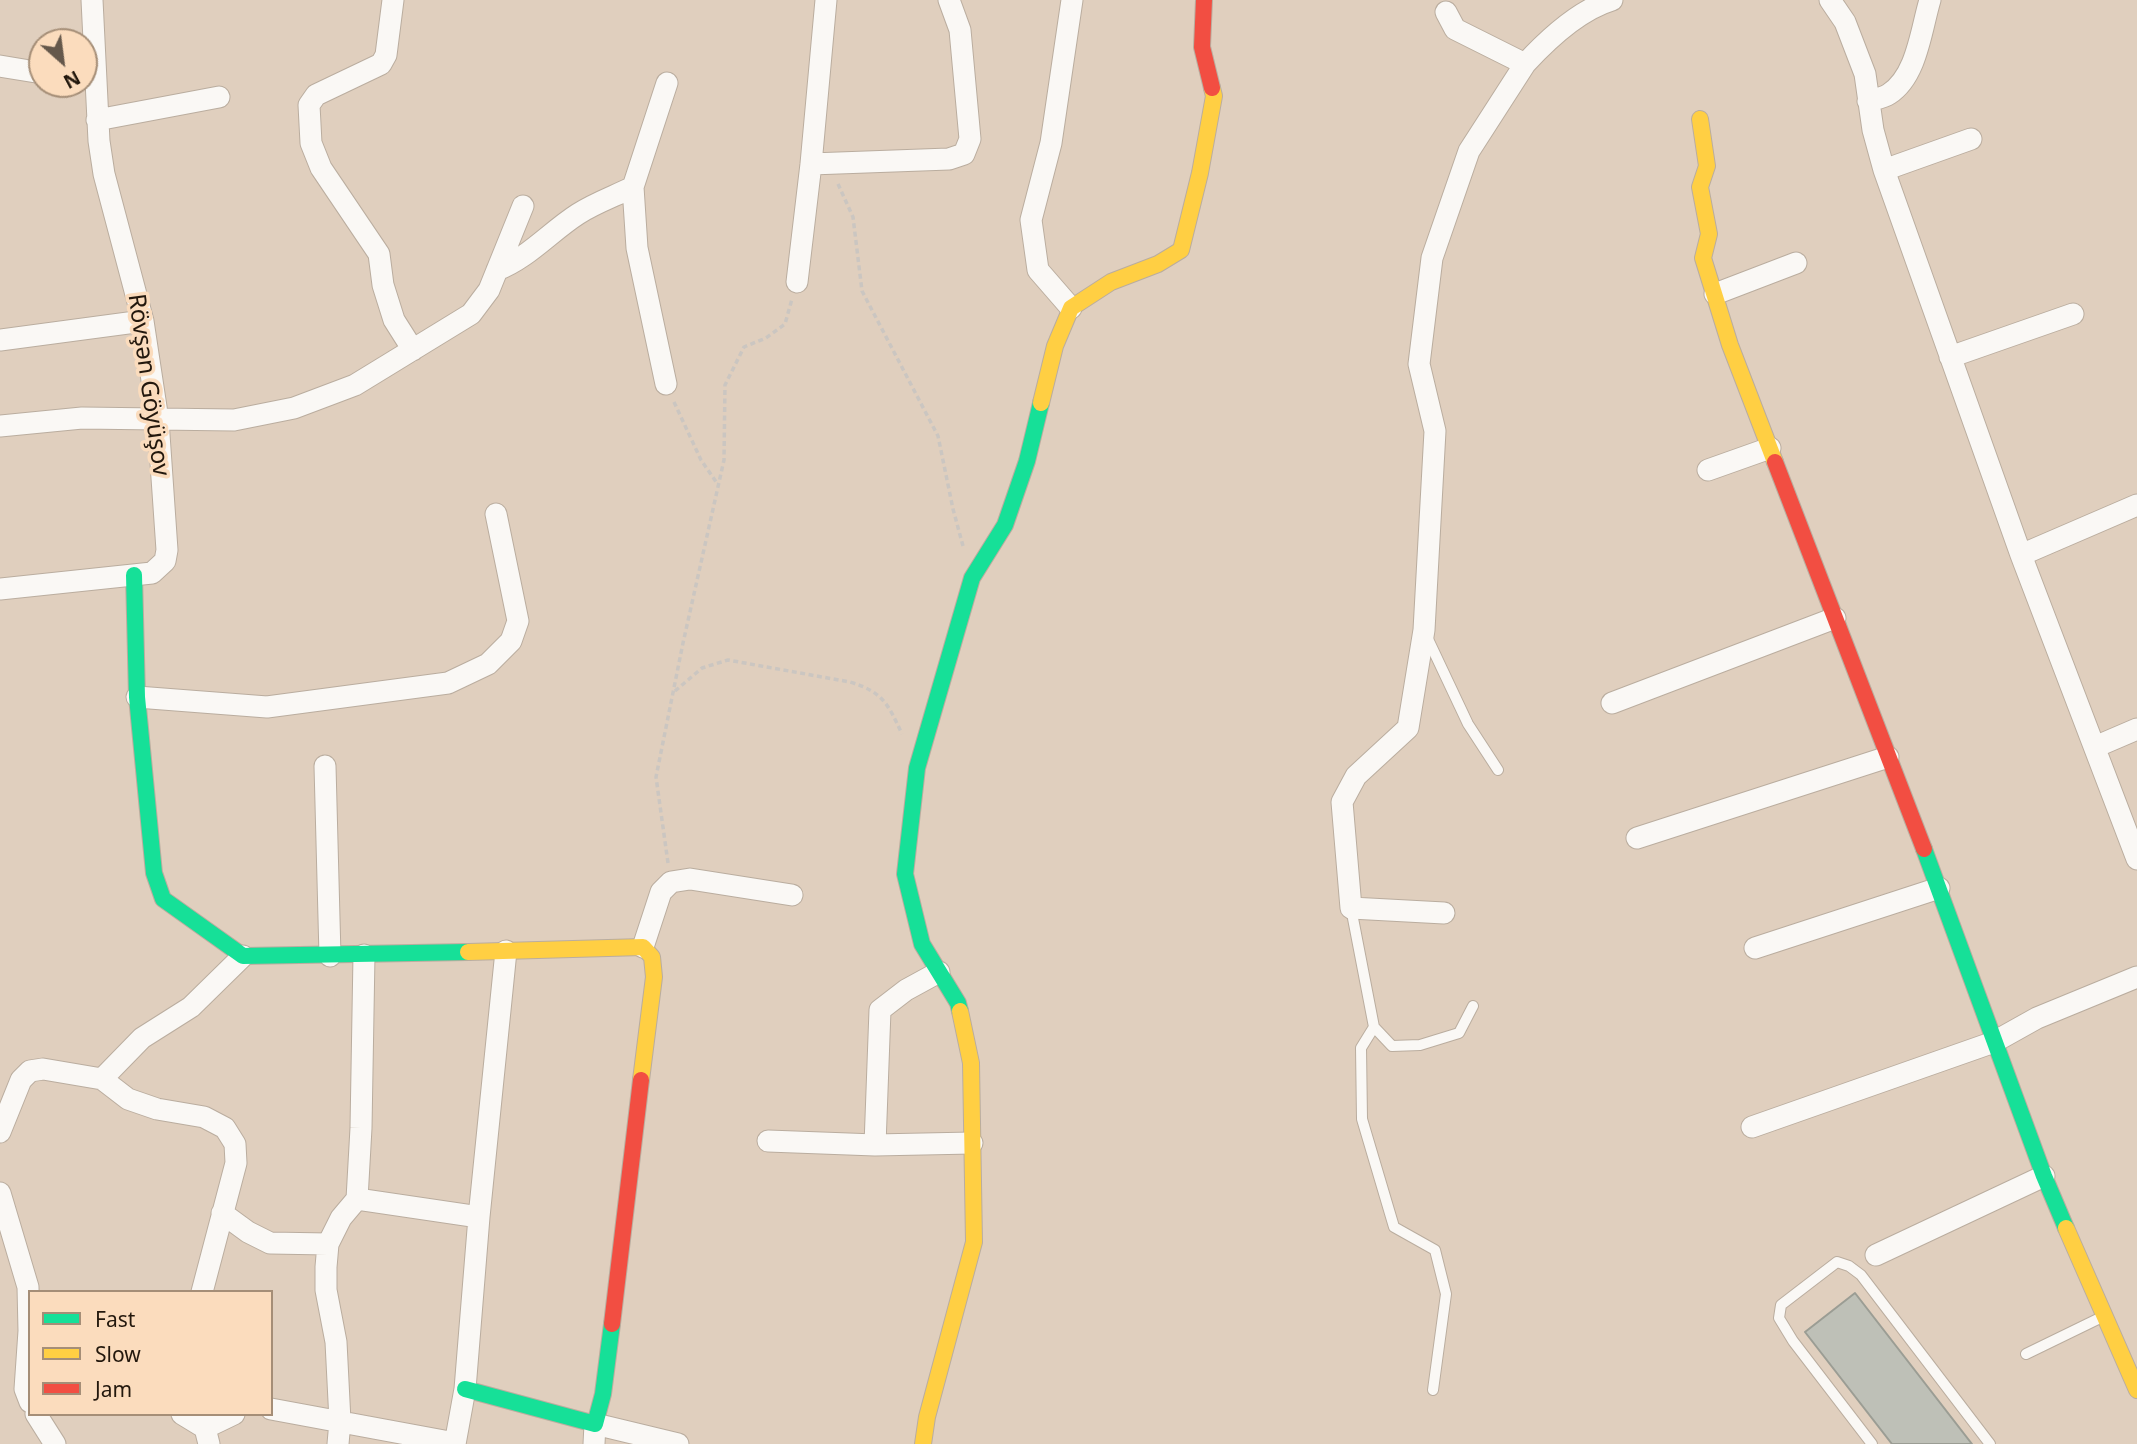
<!DOCTYPE html>
<meta charset="utf-8">
<style>
body{margin:0}
#map{position:relative;width:2137px;height:1444px;overflow:hidden;background:#e0cfbe;font-family:"Noto Sans",sans-serif}
canvas{display:block}
.legend{position:absolute;left:28px;top:1290px;width:245px;height:126px;box-sizing:border-box;background:#fbdcbd;border:2px solid #a58e77;margin:0;padding:9px 12px;list-style:none;font-size:21px;color:#23180d}
.legend li{display:flex;align-items:center;gap:14px;height:35px}
.legend b{width:35px;border:2px solid #a58e77}
.north{position:absolute;left:28px;top:28px;width:70px;height:70px;box-sizing:border-box;background:#fbdcbd;border:2px solid #a58e77;border-radius:50%;rotate:152deg;font-size:19px;font-weight:700;line-height:28px;text-align:center;color:#23180d}
.north::after{content:'';display:block;margin:auto;width:24px;height:32px;background:#65584b;clip-path:polygon(50% 0,100% 100%,50% 72%,0 100%)}
</style>
<div id="map">
<canvas width="2137" height="1444"></canvas>
<ul class="legend">
<li><b style="height:9px;background:#16e098"></b>Fast</li>
<li><b style="height:9px;background:#ffcf43"></b>Slow</li>
<li><b style="height:9px;background:#f24e42"></b>Jam</li>
</ul>
<div class="north">N</div>
</div>
<script>
const g = document.querySelector('canvas').getContext('2d');
g.lineJoin = 'round';
function fill(path, color) { g.fillStyle = color; g.fill(path, 'evenodd'); }
function strokePath(path, color, width, dash) { g.strokeStyle = color; g.lineWidth = width; g.lineCap = dash ? 'butt' : 'round'; g.setLineDash(dash || []); g.stroke(path); }
function drawText(font, color, halo, rows, align = 'center') {
  g.font = font + ' "Noto Sans",sans-serif'; g.lineWidth = 7; g.setLineDash([]); g.textBaseline = 'middle'; g.strokeStyle = halo; g.fillStyle = color; for (const [text, x, y, turn = 0] of rows) {
    g.save(); g.translate(x, y); g.rotate((+turn || 0) * Math.PI / 180); g.textAlign = isNaN(turn) ? turn : align; if (halo) g.strokeText(text, 0, 0); g.fillText(text, 0, 0); g.restore();
  }
}
const building = new Path2D(`
 M1855,1293L1972,1444H1892L1805,1332Z`);
const path = new Path2D(`
 M838,184L853,217L862,291L938,436L953,509L963,546
 M674,402L701,460L719,486
 M675,691L702,668L728,660L850,682C883,692 888,704 902,734
 M668,863L656,777L683,643L724,460L725,385L744,347L766,338L785,324L792,299`);
const lane = new Path2D(`
 M1427,637L1468,724L1498,770
 M1351,908L1374,1027L1361,1048L1362,1119L1394,1227L1435,1250L1446,1294L1433,1390
 M1374,1027L1392,1046L1420,1045L1459,1033L1473,1006
 M2026,1354L2100,1318
 M1872,1444L1793,1341L1779,1318L1781,1305L1837,1262L1849,1266L1861,1275L1990,1444`);
const street = new Path2D(`
 M393,0L386,55L381,64L316,95L309,105L311,143L321,168L379,254L383,285L394,320L413,350
 M1830,0L1845,22L1865,74L1873,130L1884,170L2021,555L2137,859
 M1446,12L1455,29L1525,64
 M0,66L42,73
 M1868,101C1875,99 1883,98 1889,94C1917,76 1921,30 1930,0
 M97,120L219,97
 M811,164L949,159L964,154L970,139L960,30L949,0
 M1884,170L1971,139
 M497,270C528,258 550,232 578,214C595,203 615,196 633,187
 M797,282L811,164L826,0
 M1715,294L1796,263
 M1071,308L1038,270L1031,220L1051,143L1072,0
 M0,340L143,321
 M1950,357L2073,314
 M666,384L637,248L633,187L667,83
 M0,426L82,418L234,420L294,408L355,385L471,314L489,290L523,206
 M1708,470L1770,448
 M2021,555L2137,505
 M0,589L152,573L165,561L167,550L158,420L143,321L104,174L99,141L92,0
 M137,697L267,707L448,683L488,664L511,641L518,621L496,514
 M1612,703L1835,618
 M2095,747L2137,729
 M325,766L330,956
 M1637,838L1888,757
 M1444,913L1351,908L1342,802L1356,776L1408,728L1424,630L1435,431L1419,364L1432,258L1469,151L1525,64C1548,39 1579,10 1612,0
 M643,947L661,892L671,882L690,879L792,895
 M1755,948L1939,888
 M102,1079L142,1038L191,1007L243,956
 M1752,1127L1994,1042L2037,1018L2137,977
 M0,1132L21,1080L30,1071L43,1069L102,1079L128,1099L157,1109L204,1117L225,1128L235,1144L236,1163L202,1292
 M768,1141L875,1145L972,1143
 M875,1145L880,1010L906,990L939,972
 M0,1193L28,1287L29,1331L25,1389L30,1402
 M357,1199L479,1217
 M222,1213L248,1232L270,1243L328,1244
 M1876,1255L2044,1176
 M271,1409L455,1443
 M36,1414L55,1444
 M182,1414L205,1428L209,1444
 M205,1428L234,1414
 M338,1444L340,1421L336,1342L326,1290V1267L328,1244L341,1218L357,1199L361,1128L364,955
 M455,1444L465,1389L479,1217L506,951
 M594,1444L595,1424L678,1444`);
const fast = new Path2D(`
 M134,575L137,697L154,873L163,899L243,956L468,952
 M1924,849L2044,1176L2066,1228
 M960,1011L958,1003L922,944L905,874L917,768L972,578L1005,525L1027,461L1041,403
 M465,1389L595,1424L603,1394L612,1324`);
const slow = new Path2D(`
 M1700,119L1707,166L1700,187L1709,234L1703,258L1730,345L1775,462
 M1041,403L1055,346L1071,308L1111,282L1158,264L1181,250L1200,173L1214,96L1212,88
 M468,952L643,947L652,957L654,977L641,1080
 M2066,1228L2137,1390
 M923,1444L927,1417L974,1242L971,1063L960,1011`);
const jam = new Path2D(`
 M1204,0L1202,47L1212,88
 M1775,462L1924,849
 M612,1324L641,1080`);
const streetNames = [
 ["Rövşən Göyüşov",148,385,82]
];
fill(building, '#bec0b7');
strokePath(building, '#9b9d94', 2);
strokePath(lane, '#baad9f', 12);
strokePath(street, '#baad9f', 23);
strokePath(fast, '#baad9f', 18);
strokePath(slow, '#baad9f', 18);
strokePath(jam, '#baad9f', 18);
strokePath(path, '#cbc6c1', 3.5, [5, 3.5]);
strokePath(lane, '#faf8f5', 10);
strokePath(street, '#faf8f5', 21);
strokePath(fast, '#16e098', 16);
strokePath(slow, '#ffcf43', 16);
strokePath(jam, '#f24e42', 16);
drawText('24px', '#23180d', '#fbdcbd', streetNames);
</script>
